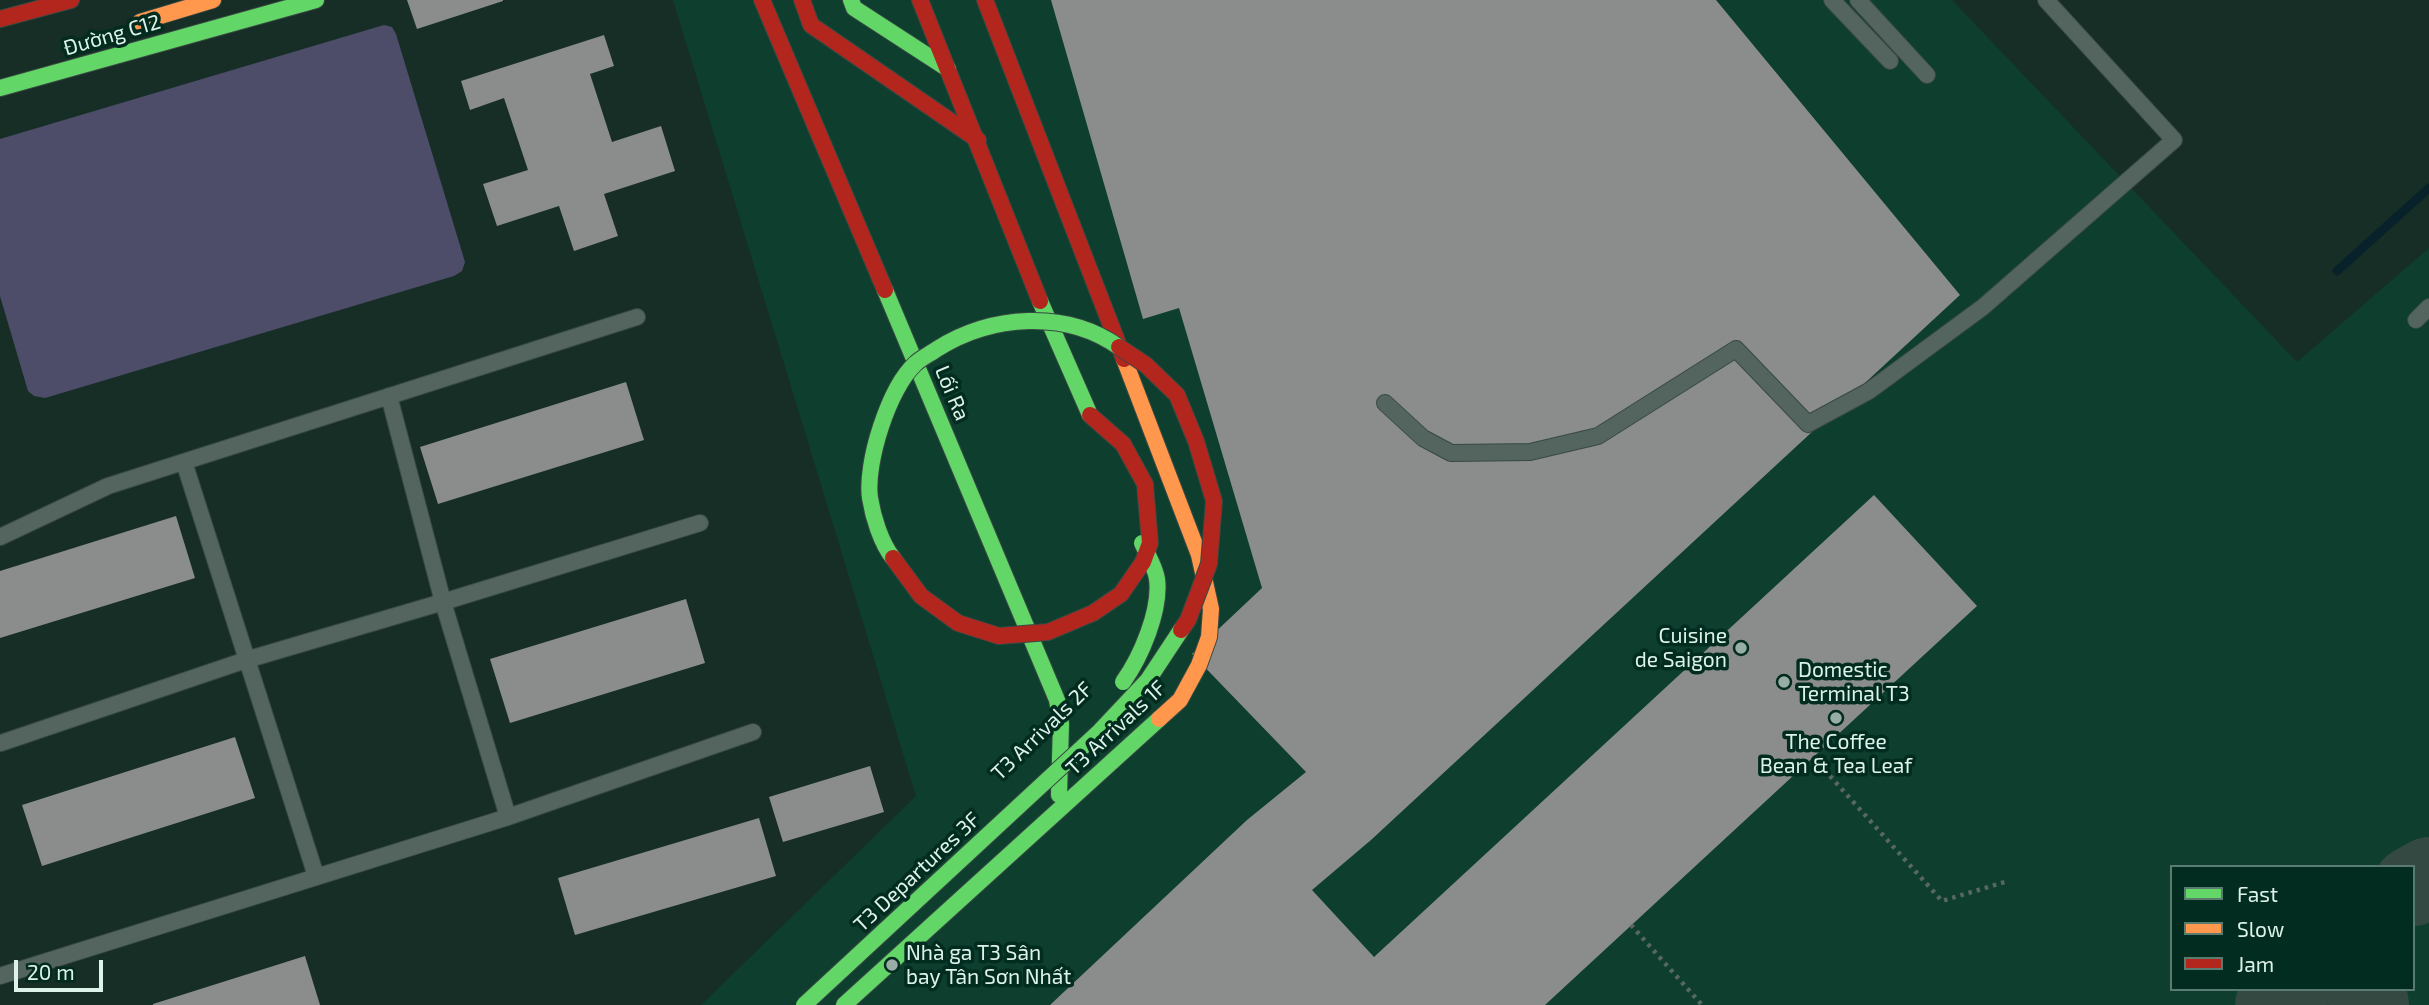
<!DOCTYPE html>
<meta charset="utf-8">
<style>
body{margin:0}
#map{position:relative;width:2429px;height:1005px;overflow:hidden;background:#172e26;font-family:"Exo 2",sans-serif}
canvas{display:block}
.legend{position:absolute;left:2170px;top:865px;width:245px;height:126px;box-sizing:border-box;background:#022c1f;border:2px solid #5a7b70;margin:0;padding:9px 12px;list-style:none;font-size:21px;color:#ddf2e9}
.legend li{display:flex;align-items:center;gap:14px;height:35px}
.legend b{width:35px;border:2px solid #5a7b70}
.scale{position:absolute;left:14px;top:960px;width:89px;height:32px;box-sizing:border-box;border:4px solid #ddf2e9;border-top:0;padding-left:9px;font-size:21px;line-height:24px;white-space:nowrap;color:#ddf2e9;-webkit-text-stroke:5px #022c1f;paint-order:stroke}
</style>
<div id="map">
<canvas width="2429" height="1005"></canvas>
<ul class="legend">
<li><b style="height:9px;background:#63d668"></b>Fast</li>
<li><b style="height:9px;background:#ff974d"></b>Slow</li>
<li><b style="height:9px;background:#b3261e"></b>Jam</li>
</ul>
<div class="scale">20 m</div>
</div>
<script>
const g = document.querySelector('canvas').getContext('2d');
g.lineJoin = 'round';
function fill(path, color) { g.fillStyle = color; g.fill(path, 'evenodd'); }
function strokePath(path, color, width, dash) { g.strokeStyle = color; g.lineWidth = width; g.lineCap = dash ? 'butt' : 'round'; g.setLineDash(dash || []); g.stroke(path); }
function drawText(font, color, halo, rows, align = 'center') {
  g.font = font + ' "Exo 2",sans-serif'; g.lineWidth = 7; g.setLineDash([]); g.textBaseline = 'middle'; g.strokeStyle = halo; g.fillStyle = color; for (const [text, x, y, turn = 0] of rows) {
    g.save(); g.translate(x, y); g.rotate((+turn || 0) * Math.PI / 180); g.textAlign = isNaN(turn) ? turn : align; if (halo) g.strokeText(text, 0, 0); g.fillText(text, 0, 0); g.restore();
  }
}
const built = new Path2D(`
 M673,0H1952L2297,362L2429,248V1005H701L916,796ZM2172,867H2413V989H2172Z`);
const green = new Path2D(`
 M384,25L392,27L396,34L465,262L462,271L454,276L45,398L34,396L28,391L0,296V139Z`);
const stream = new Path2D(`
 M2337,271L2429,188`);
const taxiway = new Path2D(`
 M2413,886L2429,877
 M2366,989L2369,1005
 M2275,1005L2291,989`);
const building = new Path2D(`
 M407,0H503V1L417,29Z
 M1051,0H1716L1960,295L1371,840L1312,890L1374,957L1874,495L1977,606L1545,1005H1050L1247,820L1306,772L1192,654L1262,588L1179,308L1143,319Z
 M604,35L614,66L590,74L612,142L661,126L675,171L604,194L618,236L574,251L559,206L497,226L483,184L528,170L504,98L470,110L461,81Z
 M626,382L644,440L438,504L420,447Z
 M176,516L195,578L0,638V571Z
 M686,599L705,663L510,723L490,659Z
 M235,737L255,798L42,866L22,805Z
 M870,766L884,812L783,842L769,797Z
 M759,818L776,876L575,935L558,878Z
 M305,956L320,1005H153V1004Z`);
const path = new Path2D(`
 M1813,757L1942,901L2008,881
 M1631,925L1702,1005`);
const lane = new Path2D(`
 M1832,0L1890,61
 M1858,0L1927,75
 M2416,320L2429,307
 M389,396L443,602L508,817
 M1385,403L1423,438L1451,453L1530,452L1598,436L1736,349L1808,424L1869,391L1983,307L2174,140L2046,0
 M184,462L316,876
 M0,537L108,486L637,317
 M1,743L246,660L443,602L700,523
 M0,976L508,817L753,732`);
const fast = new Path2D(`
 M851,0L854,8L948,69
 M0,88L316,0
 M885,290L1057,700L1061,724L1059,795
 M1040,301L1090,415
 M844,1005L1159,719`);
const slow = new Path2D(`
 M140,22L213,0
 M1124,359L1199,555L1211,609L1209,637L1199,665L1180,700L1159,719`);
const jam = new Path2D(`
 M762,0L885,290
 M802,0L811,25L978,140
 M920,0L1040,301
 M985,0L1124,359
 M0,19L71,0`);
const fastBridge = new Path2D(`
 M893,558C881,543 873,517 870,498C865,463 889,388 915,364C921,358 930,354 937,349C991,315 1065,309 1119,347
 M1123,682C1141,657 1161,610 1157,579C1155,566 1147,554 1142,543
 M804,1005L1100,731L1148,680L1181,630`);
const jamBridge = new Path2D(`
 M1119,347L1146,365L1177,395L1196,441L1214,501L1209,564L1188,620L1181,630
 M893,558L921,596L958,623L999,636L1048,632L1093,613L1121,594L1143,562L1150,543L1145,484L1123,444L1090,415`);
const markers = [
 [1741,648,7,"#98ada5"],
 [1784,682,7,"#98ada5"],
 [1836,718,7,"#98ada5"],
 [892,965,7,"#98ada5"]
];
const streetNames = [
 ["Đường C12",112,35,-16],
 ["Lối Ra",952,393,67],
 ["T3 Arrivals 1F",1116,728,-43],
 ["T3 Arrivals 2F",1042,731,-44],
 ["T3 Departures 3F",917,872,-43]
];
const poiNames = [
 ["Cuisine",1727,636,"right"],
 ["de Saigon",1727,660,"right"],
 ["Domestic",1798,670],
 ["Terminal T3",1798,694],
 ["The Coffee",1836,742,"center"],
 ["Bean & Tea Leaf",1836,766,"center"],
 ["Nhà ga T3 Sân",906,953],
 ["bay Tân Sơn Nhất",906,977]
];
fill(built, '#0d3e2e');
fill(green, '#4d4d6a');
strokePath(stream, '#08222b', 9);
strokePath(taxiway, '#344941', 80);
fill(building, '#8b8d8d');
strokePath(lane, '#384943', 18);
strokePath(fast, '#384943', 18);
strokePath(slow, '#384943', 18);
strokePath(jam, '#384943', 18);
strokePath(path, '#586762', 4.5, [3.5, 5]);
strokePath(lane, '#53655e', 16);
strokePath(fast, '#63d668', 16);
strokePath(slow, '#ff974d', 16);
strokePath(jam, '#b3261e', 16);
strokePath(fastBridge, '#384943', 18, []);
strokePath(jamBridge, '#384943', 18, []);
strokePath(fastBridge, '#63d668', 16);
strokePath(jamBridge, '#b3261e', 16);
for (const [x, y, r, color] of markers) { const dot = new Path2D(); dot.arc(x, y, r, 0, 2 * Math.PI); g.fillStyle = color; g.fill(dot); strokePath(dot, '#022c1f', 2.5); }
drawText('21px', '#ddf2e9', '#022c1f', streetNames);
drawText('21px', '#ddf2e9', '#022c1f', poiNames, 'left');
</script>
